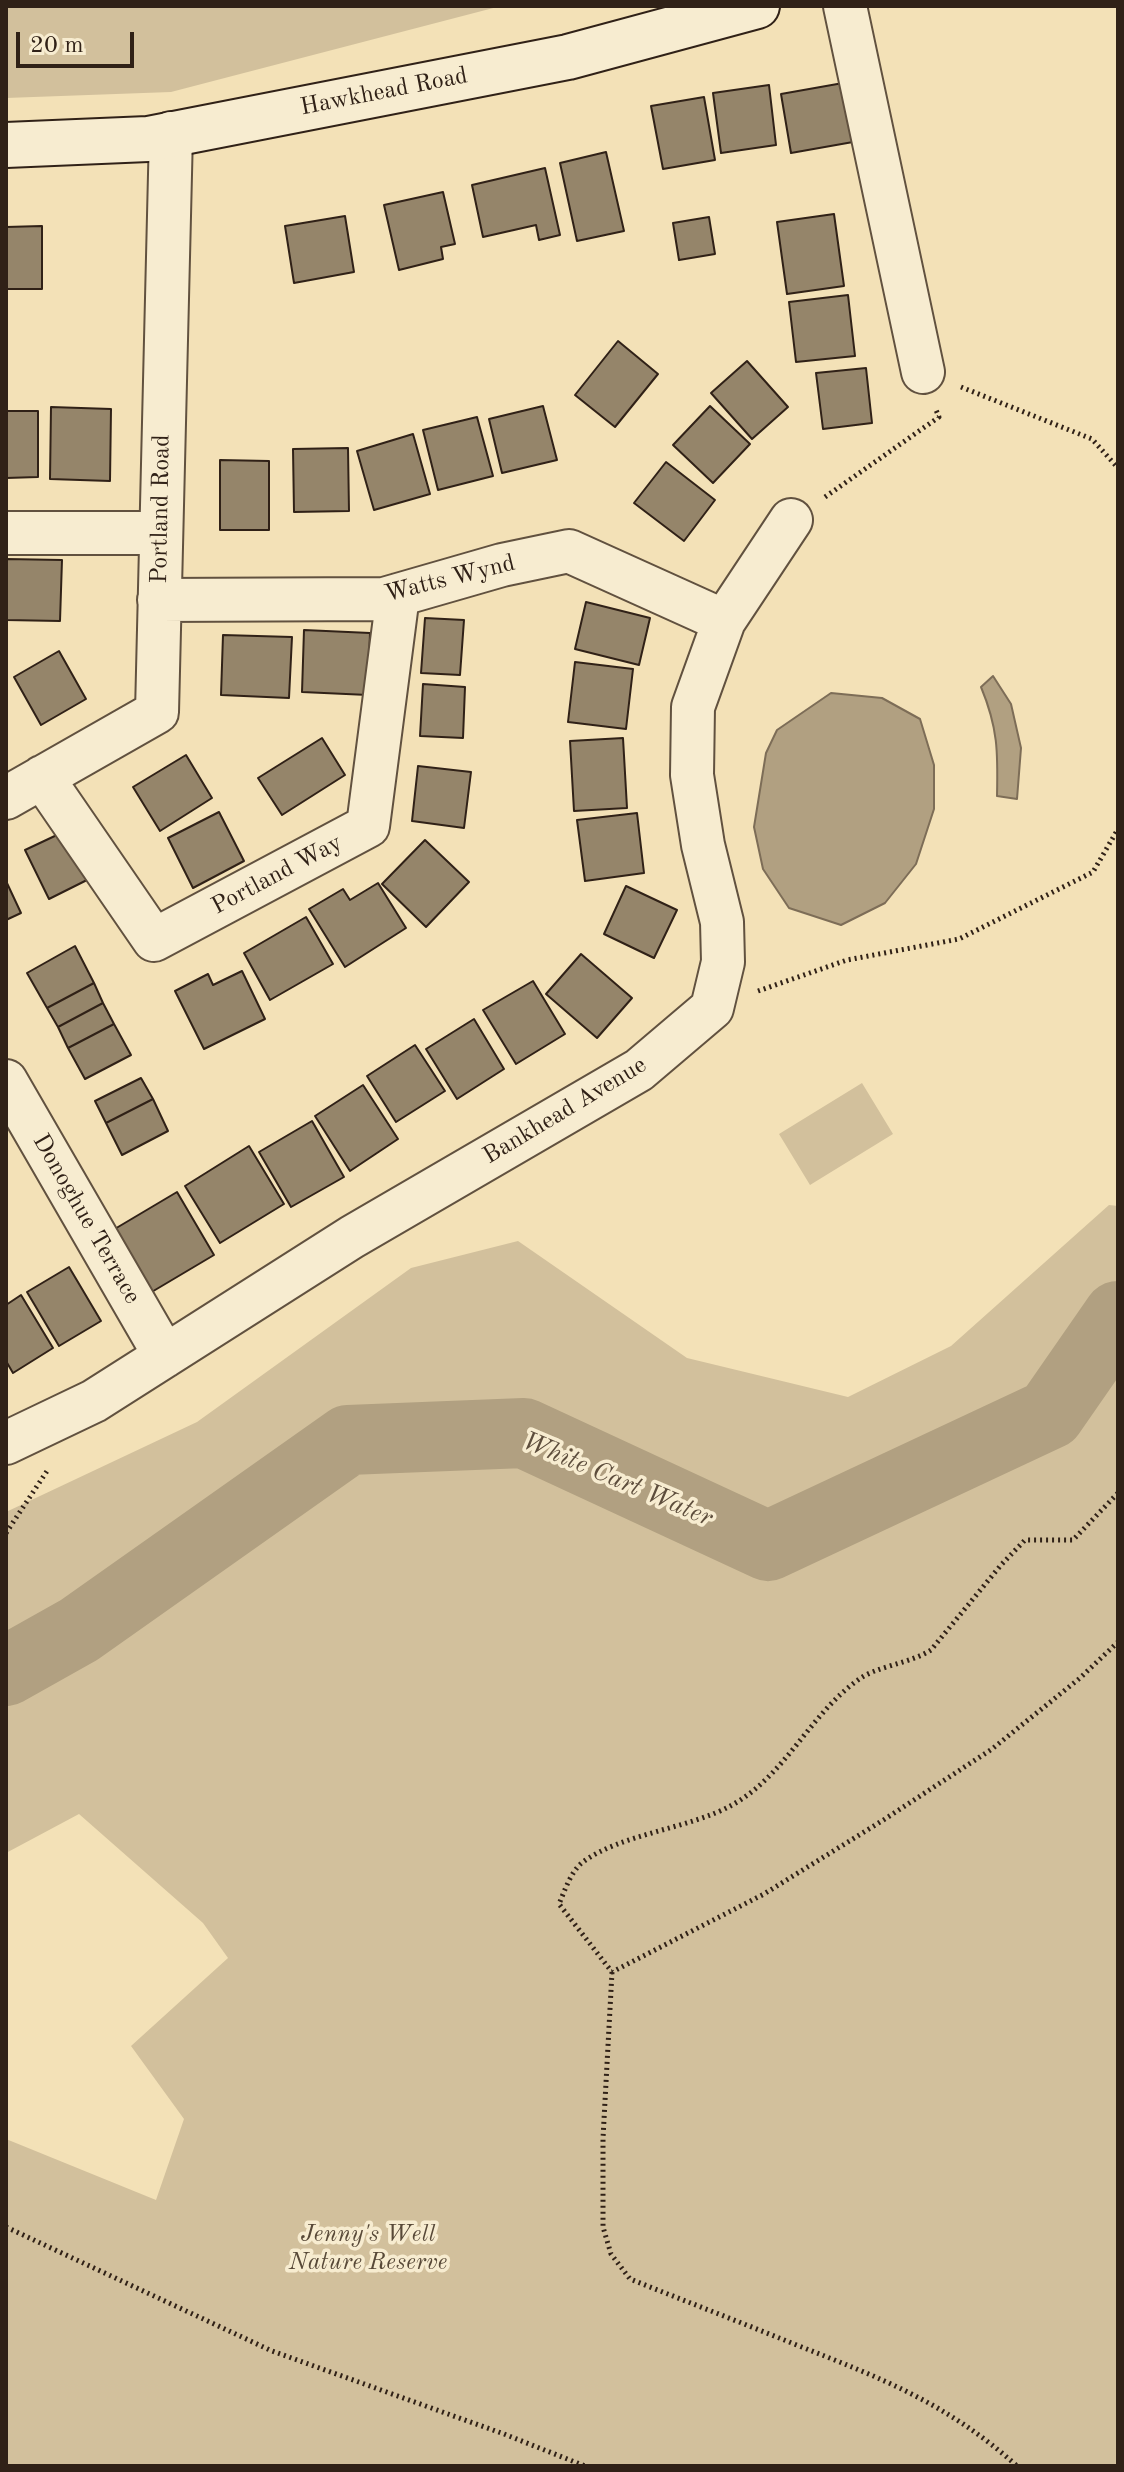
<!DOCTYPE html>
<style>
body{margin:0}
#map{position:relative;width:1124px;height:2472px;overflow:hidden;background:#f3e1b7;font-family:"Old Standard TT",serif}
canvas{display:block}
.frame{position:absolute;inset:0;border:8px solid #302117;pointer-events:none}
.scale{position:absolute;left:16px;top:32px;width:118px;height:36px;box-sizing:border-box;border:4px solid #302117;border-top:0;padding-left:10px;font-size:24px;line-height:28px;white-space:nowrap;color:#302117;-webkit-text-stroke:6px #f7ecd0;paint-order:stroke}
</style>
<div id="map">
<canvas width="1124" height="2472"></canvas>
<div class="frame"></div>
<div class="scale">20 m</div>
</div>
<script>
const g = document.querySelector('canvas').getContext('2d');
g.lineJoin = 'round';
function fill(path, color) { g.fillStyle = color; g.fill(path, 'evenodd'); }
function strokePath(path, color, width, dash) { g.strokeStyle = color; g.lineWidth = width; g.lineCap = dash ? 'butt' : 'round'; g.setLineDash(dash || []); g.stroke(path); }
function drawText(font, color, halo, rows, align = 'center') {
  g.font = font + ' "Old Standard TT",serif'; g.lineWidth = 7; g.setLineDash([]); g.textBaseline = 'middle'; g.strokeStyle = halo; g.fillStyle = color; for (const [text, x, y, turn = 0] of rows) {
    g.save(); g.translate(x, y); g.rotate((+turn || 0) * Math.PI / 180); g.textAlign = isNaN(turn) ? turn : align; if (halo) g.strokeText(text, 0, 0); g.fillText(text, 0, 0); g.restore();
  }
}
const green = new Path2D(`
 M6,6H501L171,92L6,98Z
 M862,1083L893,1134L810,1185L779,1134Z
 M1109,1205L1118,1206V2466H6V2139L156,2200L184,2119L131,2046L228,1958L203,1923L79,1814L6,1853V1512L197,1422L411,1268L518,1241L687,1358L848,1397L951,1346Z`);
const water = new Path2D(`
 M993,676L1011,704L1021,748L1017,799L997,796C998,752 998,728 981,687Z
 M831,693L882,698L920,719L934,765V809L916,864L885,903L841,925L789,908L763,869L754,827L766,753L777,730Z`);
const river = new Path2D(`
 M6,1671L79,1630L348,1440L524,1433L768,1546L1050,1414L1118,1316`);
const building = new Path2D(`
 M843,83L853,142L791,153L781,94Z
 M769,85L776,145L721,153L713,93Z
 M704,97L715,160L663,169L651,106Z
 M606,152L624,231L577,241L560,163Z
 M545,168L560,235L539,240L536,225L483,237L472,185Z
 M443,192L455,244L441,247L443,259L399,270L384,205Z
 M834,214L844,286L787,294L777,222Z
 M345,216L354,272L294,283L285,226Z
 M709,217L715,254L679,260L673,223Z
 M42,226V289H6V227Z
 M848,295L855,356L796,362L789,302Z
 M618,341L658,374L615,427L575,395Z
 M747,361L788,407L752,439L711,393Z
 M866,368L872,423L823,429L816,373Z
 M543,406L557,460L502,473L489,419Z
 M710,406L750,444L713,483L673,445Z
 M51,407L111,409L110,481L50,479Z
 M6,411H38V477L6,478Z
 M477,417L493,476L438,490L423,430Z
 M413,434L430,494L374,510L357,451Z
 M348,448L349,511L294,512L293,449Z
 M220,460L269,461V530H220Z
 M666,462L715,500L684,541L634,503Z
 M6,559L62,560L60,621L6,620Z
 M586,602L650,618L639,665L575,649Z
 M425,618L464,620L460,675L421,673Z
 M304,630L370,633L368,695L302,692Z
 M223,635L292,637L289,698L221,695Z
 M59,651L86,699L41,725L14,677Z
 M575,662L633,669L626,729L568,722Z
 M423,684L465,687L463,738L420,736Z
 M322,738L345,775L282,815L258,778Z
 M623,738L627,808L574,811L570,741Z
 M186,755L212,798L160,831L133,787Z
 M418,766L471,772L464,828L412,821Z
 M219,812L244,861L193,888L168,838Z
 M637,813L644,873L585,881L577,820Z
 M76,826L99,874L49,899L25,850Z
 M425,840L469,882L426,927L382,884Z
 M6,881L21,913L6,920Z
 M378,883L406,928L345,967L309,909L343,889L350,900Z
 M626,886L677,910L654,958L604,934Z
 M306,917L333,964L270,1000L244,953Z
 M75,946L94,983L47,1008L27,973Z
 M581,954L632,998L597,1038L546,994Z
 M242,971L265,1019L204,1049L175,991L208,974L213,985Z
 M533,981L565,1034L516,1064L483,1010Z
 M94,983L103,1003L58,1027L47,1008Z
 M103,1003L114,1024L68,1048L58,1027Z
 M474,1019L504,1069L457,1099L426,1049Z
 M114,1024L131,1055L85,1079L68,1048Z
 M415,1045L445,1091L396,1122L367,1076Z
 M141,1078L153,1099L106,1123L95,1101Z
 M363,1085L398,1139L350,1171L315,1116Z
 M153,1099L168,1131L122,1155L106,1123Z
 M312,1121L344,1177L291,1207L259,1152Z
 M249,1146L284,1204L220,1243L185,1186Z
 M177,1192L214,1255L150,1293L113,1230Z
 M69,1267L101,1321L59,1346L27,1292Z
 M21,1295L53,1348L13,1373L6,1361V1305Z`);
const path = new Path2D(`
 M961,387L1092,439L1118,468
 M825,497L939,417L936,410
 M758,991L847,960L959,939L1093,872L1118,829
 M1118,1493L1073,1540H1025L1001,1565L931,1650C909,1664 876,1666 858,1680C810,1714 785,1776 732,1805C692,1828 620,1834 583,1862C571,1871 565,1890 559,1904L612,1972L764,1894L885,1819L992,1749L1080,1678L1118,1642
 M6,1533L49,1468
 M612,1972L603,2138V2227L611,2254L630,2279C685,2301 740,2322 794,2344C881,2378 947,2403 1017,2466
 M6,2227L272,2351L504,2434L585,2466`);
const street = new Path2D(`
 M845,6L923,372
 M6,533H161
 M159,600L384,599L502,565L569,551L724,621
 M42,777L154,940L368,826L398,595
 M6,798L157,712L171,133
 M6,1081L165,1356
 M6,1443L94,1401L352,1237L639,1070L712,1008L723,962L722,922L703,845L692,775L693,707L724,621L791,520`);
const secondary = new Path2D(`
 M6,145L148,139L568,57L757,6`);
const streetNames = [
 ["Hawkhead Road",384,92,-11],
 ["Portland Road",161,509,-89],
 ["Watts Wynd",450,579,-14],
 ["Portland Way",277,875,-28],
 ["Bankhead Avenue",565,1111,-31],
 ["Donoghue Terrace",86,1219,60]
];
const parkNames = [
 ["Jenny's Well",368,2235],
 ["Nature Reserve",368,2263]
];
const waterNames = [
 ["White Cart Water",617,1480,23]
];
fill(green, '#d2c09c');
fill(water, '#b1a081');
strokePath(water, '#7d6d57', 2);
strokePath(river, '#b1a081', 70);
fill(building, '#95856a');
strokePath(building, '#302117', 2);
strokePath(street, '#61513f', 46);
strokePath(secondary, '#302117', 48);
strokePath(path, '#302117', 5, [2, 4]);
strokePath(street, '#f7ecd0', 42);
strokePath(secondary, '#f7ecd0', 44);
drawText('24px', '#302117', '#f7ecd0', streetNames);
drawText('italic 24px', '#584938', '#f7ecd0', parkNames);
drawText('italic 26px', '#5d4d3c', '#f7ecd0', waterNames);
</script>
